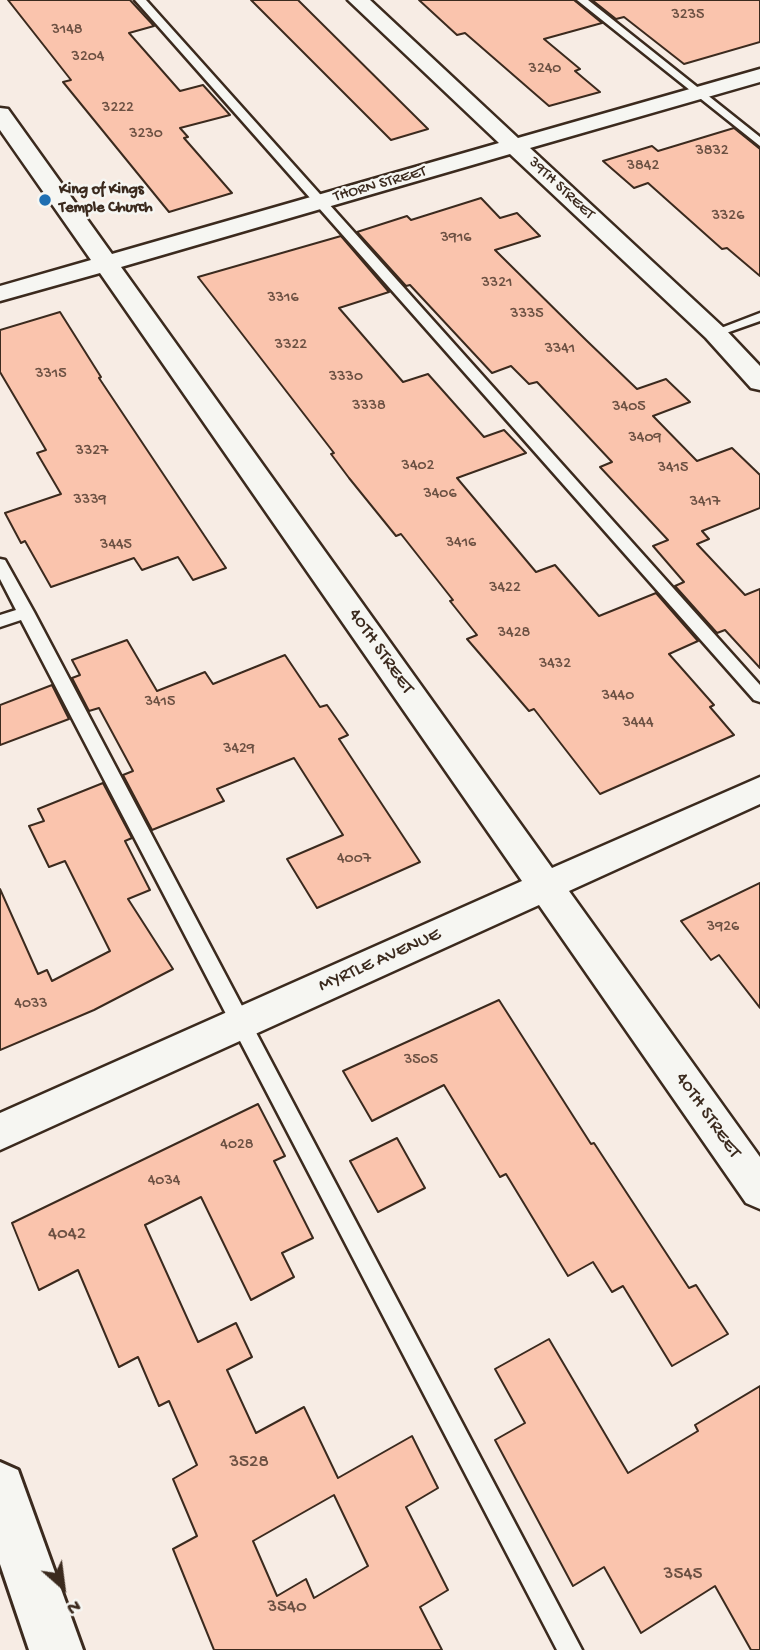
<!DOCTYPE html>
<style>
body{margin:0}
#map{position:relative;width:760px;height:1650px;overflow:hidden;background:#f7ece4;font-family:"Gochi Hand",sans-serif}
canvas{display:block}
.north{position:absolute;left:28px;top:1552px;width:70px;height:70px;-webkit-text-stroke:5px #f6f6f2;paint-order:stroke;rotate:152deg;font-size:19px;font-weight:700;line-height:28px;text-align:center;color:#3b2a1e}
.north::after{content:'';display:block;margin:auto;width:24px;height:32px;background:#3b2a1e;clip-path:polygon(50% 0,100% 100%,50% 72%,0 100%)}
</style>
<div id="map">
<canvas width="760" height="1650"></canvas>
<div class="north">N</div>
</div>
<script>
const g = document.querySelector('canvas').getContext('2d');
g.lineJoin = 'round';
function fill(path, color) { g.fillStyle = color; g.fill(path, 'evenodd'); }
function strokePath(path, color, width, dash) { g.strokeStyle = color; g.lineWidth = width; g.lineCap = dash ? 'butt' : 'round'; g.setLineDash(dash || []); g.stroke(path); }
function drawText(font, color, halo, rows, align = 'center') {
  g.font = font + ' "Gochi Hand",sans-serif'; g.lineWidth = 5; g.setLineDash([]); g.textBaseline = 'middle'; g.strokeStyle = halo; g.fillStyle = color; for (const [text, x, y, turn = 0] of rows) {
    g.save(); g.translate(x, y); g.rotate((+turn || 0) * Math.PI / 180); g.textAlign = isNaN(turn) ? turn : align; if (halo) g.strokeText(text, 0, 0); g.fillText(text, 0, 0); g.restore();
  }
}
const building = new Path2D(`
 M8,0H130L154,26L129,33L180,91L203,85L230,115L180,128L188,137L184,138L232,193L169,212L63,82L71,80Z
 M251,0H298L428,129L391,140Z
 M419,0H574L602,23L544,39L580,69L575,71L600,92L549,106L465,33L457,35Z
 M592,0H760V42L684,64L624,17L616,19Z
 M734,128L760,149V276L727,248L722,249L648,183L634,188L603,161L652,146L658,151Z
 M481,198L500,218L517,213L540,236L495,250L586,340L637,389L666,379L690,402L653,416L697,461L732,448L760,475V508L702,531L709,539L697,544L745,595L760,589V668L725,630L717,633L675,586L684,582L653,546L668,540L600,467L612,462L537,382L529,384L511,366L492,373L410,285L406,286L357,232L407,216L411,220Z
 M341,236L389,292L339,308L403,382L428,374L484,437L504,430L526,453L457,478L536,572L555,565L599,616L656,593L698,641L669,654L714,705L710,707L734,735L600,794L534,709L529,711L467,639L477,635L450,601L453,600L401,534L396,536L349,478L331,454L334,453L198,277Z
 M60,312L101,377L99,378L226,568L193,580L178,557L142,570L134,558L51,587L25,541L21,543L5,513L61,494L37,453L46,450L0,372V330Z
 M127,640L157,691L205,672L213,684L285,655L320,707L327,705L348,735L339,739L420,862L317,908L287,859L343,835L294,758L217,789L224,801L152,830L123,775L133,771L99,708L89,711L72,678L80,675L72,660Z
 M52,685L69,719L0,745V705Z
 M103,783L132,838L125,841L150,890L128,899L173,969L94,1010L0,1050V889L38,974L47,970L52,981L110,951L65,861L49,867L29,826L44,821L38,809Z
 M760,883V1008L719,955L711,960L681,921Z
 M499,1000L591,1144L594,1143L689,1288L696,1285L728,1334L672,1366L623,1286L612,1292L593,1262L568,1276L506,1174L500,1177L444,1085L372,1121L343,1071Z
 M258,1104L285,1156L274,1161L313,1238L282,1253L294,1277L251,1300L201,1197L145,1225L198,1342L236,1323L252,1357L227,1370L256,1433L304,1407L338,1478L412,1436L438,1488L406,1507L448,1590L420,1607L442,1650H214L173,1549L197,1536L173,1479L197,1465L169,1401L159,1406L138,1357L119,1367L78,1270L39,1290L12,1223ZM334,1495L368,1566L314,1598L306,1579L277,1596L253,1541Z
 M397,1138L425,1188L378,1212L350,1161Z
 M549,1339L628,1473L698,1431L695,1425L760,1386V1650H751L715,1586L641,1633L604,1567L573,1586L495,1440L525,1423L495,1369Z`);
const lane = new Path2D(`
 M135,0H146L760,685V702L754,700Z
 M577,0H588L760,137V146Z
 M760,313V321L715,337L708,333Z
 M0,559L5,560L34,612L582,1650H557L21,620L0,627V615L16,610L0,579Z`);
const street = new Path2D(`
 M348,0H370L518,138L760,69V82L530,148L724,328L760,366V390L751,388L706,338L510,154L121,267L552,868L760,777V804L569,891L760,1157V1209L746,1203L539,905L0,1150V1113L522,881L100,273L0,301V286L91,260L0,130V108L8,109L112,254L499,143Z`);
const secondary = new Path2D(`
 M0,1462L18,1470L83,1650H29L0,1564Z`);
const markers = [
 [45,200,7,"#1f6fb2"]
];
const numberNames = [
 ["3235",688,16],
 ["3148",67,31],
 ["3204",88,58],
 ["3240",545,70],
 ["3222",118,109],
 ["3230",146,135],
 ["3832",712,152],
 ["3842",643,167],
 ["3326",728,217],
 ["3916",456,239],
 ["3321",497,284],
 ["3316",283,299],
 ["3335",527,315],
 ["3322",291,346],
 ["3341",560,350],
 ["3315",51,375],
 ["3330",346,378],
 ["3338",369,407],
 ["3405",629,408],
 ["3409",645,439],
 ["3327",92,452],
 ["3402",418,467],
 ["3415",673,469],
 ["3406",440,495],
 ["3339",90,501],
 ["3417",705,503],
 ["3416",461,544],
 ["3445",116,546],
 ["3422",505,589],
 ["3428",514,634],
 ["3432",555,665],
 ["3440",618,697],
 ["3415",160,703],
 ["3444",638,724],
 ["3429",239,750],
 ["4007",354,860],
 ["3926",723,928],
 ["4033",31,1005],
 ["3505",421,1061],
 ["4028",237,1146],
 ["4034",164,1182]
];
const farStreetnames = [
 ["THORN STREET",380,185,-16],
 ["39TH STREET",561,189,43]
];
const farPoinames = [
 ["King of Kings",59,191],
 ["Temple Church",59,209]
];
const streetNames = [
 ["40TH STREET",380,652,55],
 ["MYRTLE AVENUE",380,961,-24],
 ["40TH STREET",707,1116,55]
];
const nearNumbernames = [
 ["4042",67,1235],
 ["3528",249,1463],
 ["3545",683,1575],
 ["3540",287,1608]
];
fill(building, '#fac4ad');
strokePath(building, '#3b2a1e', 2);
strokePath(lane, '#3b2a1e', 5);
strokePath(street, '#3b2a1e', 5);
strokePath(secondary, '#3b2a1e', 6);
fill(lane, '#f6f6f2');
fill(street, '#f6f6f2');
fill(secondary, '#f6f6f2');
for (const [x, y, r, color] of markers) { const dot = new Path2D(); dot.arc(x, y, r, 0, 2 * Math.PI); g.fillStyle = color; g.fill(dot); strokePath(dot, '#f6f6f2', 2.5); }
drawText('16px', '#6b5042', null, numberNames);
drawText('16px', '#3b2a1e', '#f6f6f2', farStreetnames);
drawText('bold 16px', '#3b2a1e', '#f6f6f2', farPoinames, 'left');
drawText('19px', '#3b2a1e', '#f6f6f2', streetNames);
drawText('19px', '#6b5042', null, nearNumbernames);
</script>
